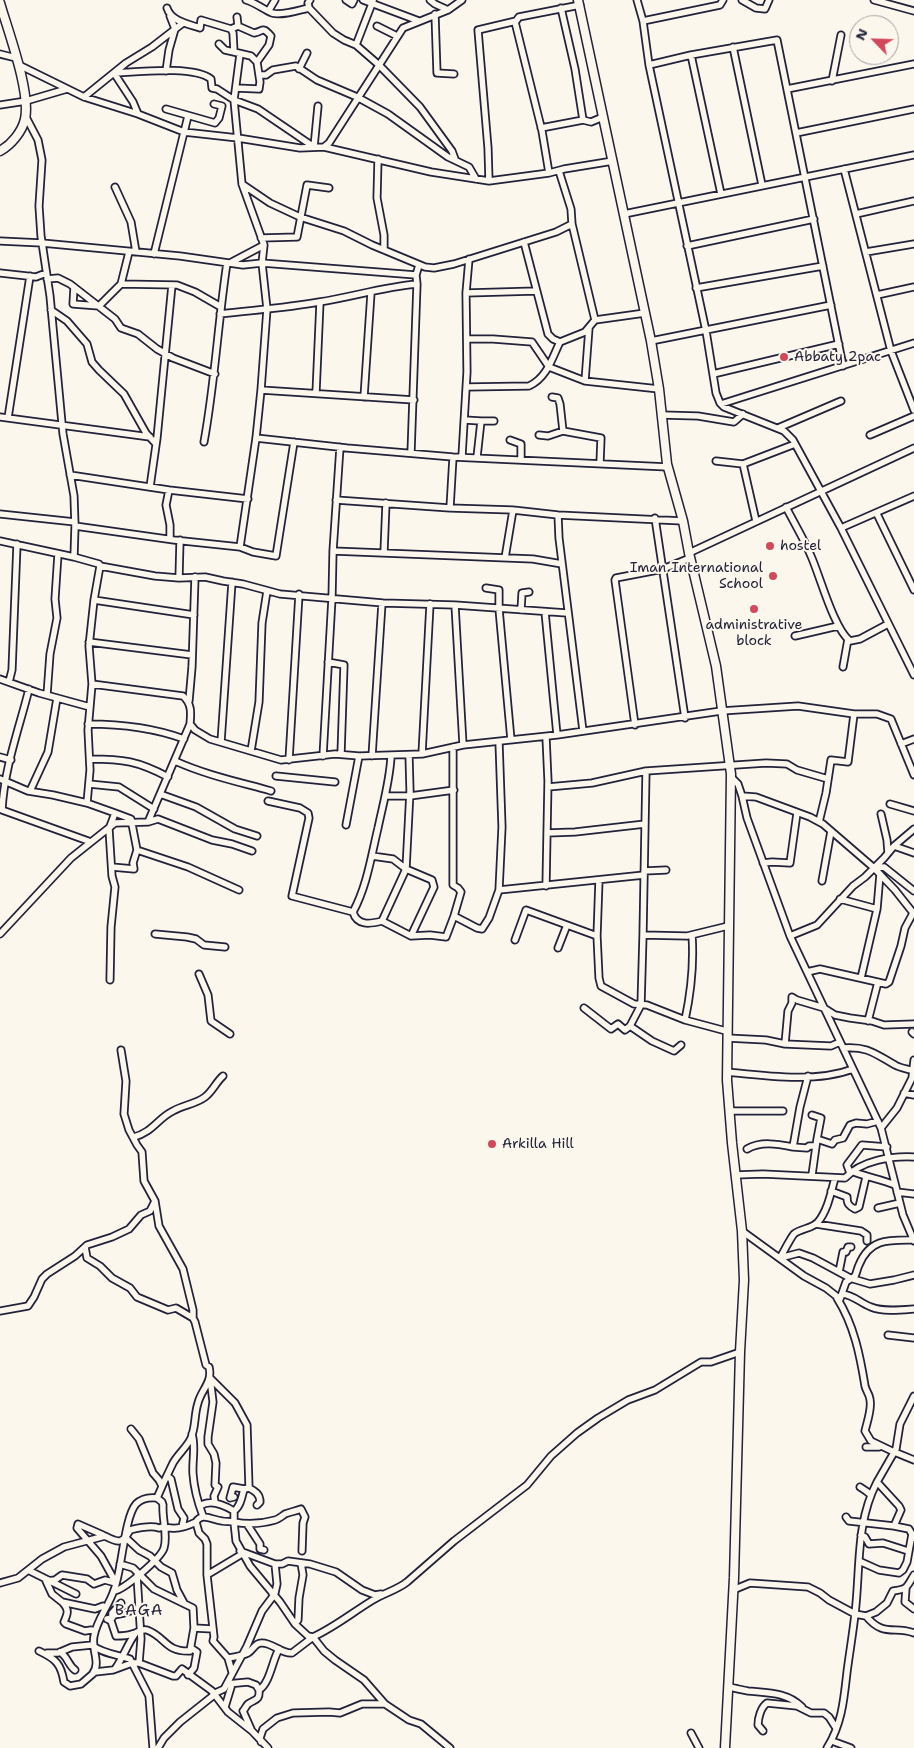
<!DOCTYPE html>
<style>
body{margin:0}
#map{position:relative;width:914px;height:1748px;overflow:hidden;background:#fbf7ec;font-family:"Shantell Sans",sans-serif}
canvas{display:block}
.north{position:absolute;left:849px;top:15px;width:50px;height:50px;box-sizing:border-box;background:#fbf7ec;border:1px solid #a4a2a5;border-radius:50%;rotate:294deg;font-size:14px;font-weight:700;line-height:20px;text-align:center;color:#22223b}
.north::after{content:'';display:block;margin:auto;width:18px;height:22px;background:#d1495b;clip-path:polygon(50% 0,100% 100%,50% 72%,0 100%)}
</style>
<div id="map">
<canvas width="914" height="1748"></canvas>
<div class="north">N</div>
</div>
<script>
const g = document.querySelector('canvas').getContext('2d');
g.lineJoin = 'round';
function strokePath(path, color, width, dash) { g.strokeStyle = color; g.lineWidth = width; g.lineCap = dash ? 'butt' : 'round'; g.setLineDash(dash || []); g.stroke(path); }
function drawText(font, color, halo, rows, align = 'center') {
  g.font = font + ' "Shantell Sans",sans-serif'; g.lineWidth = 4; g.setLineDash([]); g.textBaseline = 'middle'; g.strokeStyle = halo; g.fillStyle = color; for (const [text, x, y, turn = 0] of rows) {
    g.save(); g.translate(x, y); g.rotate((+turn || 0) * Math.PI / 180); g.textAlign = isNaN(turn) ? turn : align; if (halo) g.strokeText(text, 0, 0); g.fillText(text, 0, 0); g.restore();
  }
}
const street = new Path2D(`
 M246,0C256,3 263,9 272,13C282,16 299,10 309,8
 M346,0L352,4L354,0
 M363,0L419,21
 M430,0L435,4L448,10
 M637,0L643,21L649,65L706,331L716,393L720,403L724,407L784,431L793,440L841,528L914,675
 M742,0L756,8L765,9L769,0
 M874,0L914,11
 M167,8C171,21 188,24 200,28L201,20L231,29L238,26L254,33C264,31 262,26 271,36L269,45L257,62L260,82L259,89L236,88
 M309,8L333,33L344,40L356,45L379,65L420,107L452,151L455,159
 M309,8L308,3L310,0
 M269,10L275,0
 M435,14L437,73L454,74
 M237,17L238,26
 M643,21L720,5L723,0
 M515,22L542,131L549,173
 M377,26L397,36
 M231,29L233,33L234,52L251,56L257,62
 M219,44L225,50L234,52
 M356,45L373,1
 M733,47L762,185
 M0,54L16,58
 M240,54L234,100L242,184L264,245L262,263L267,309L261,390L414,400
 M691,55L721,194
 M19,65L84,97L138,114L184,132L238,138L300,148L324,147L431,172L489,181L549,173L564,169L613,161
 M649,65L691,55L777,40L843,366
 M299,69L307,53
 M166,71L169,50L175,29L170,16
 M114,73C136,72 194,65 211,79L212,88L217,89L234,100L258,109L314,147L318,106
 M114,73L133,102L138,114
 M259,75H266L273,70L296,66L317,80L357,97L388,114L448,157L469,167L476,179
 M832,81L841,35
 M787,89L914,64
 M84,97L126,63L152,47L183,23
 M0,105L26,101L67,89
 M166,109L215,123L219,118L222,106L214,104
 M26,117L38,140L42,160L39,206L41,236L50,296L63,434L74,496L75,526L74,557L99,564L100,566L94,600L89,646L92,684L183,696C192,704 191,713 190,724L195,730L210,739L281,760L335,754L359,756L422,754L463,745L557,735L721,711L798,706L854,714H877L891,719L914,775
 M583,120L591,122L603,117
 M541,128L583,120L575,69L561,8
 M796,133L914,109
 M324,147L329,143L403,28L448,10L462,0
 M378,159L377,198L384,235V250
 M844,169L891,351L914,410
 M559,171L571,209L572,224L595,320
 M489,181L488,148L478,30L516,21L519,17L580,5
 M242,184L270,203L300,217L344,231L372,245L425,267L434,268L454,264L556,232L572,224
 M115,187L131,222L136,252
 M624,214L914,155
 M856,214L914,201
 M261,238L297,237L307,185L329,188
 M0,241L42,243L180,256L243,265L262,263L416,275L419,265
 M524,242L548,334L553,339L560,342
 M687,246L814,219
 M866,252L914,244
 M154,254L188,116
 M230,263L264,245
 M0,273L36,277L46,273
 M47,279L58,278L70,284L115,319L121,328L138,334L157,349L173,358L215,374
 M121,284L129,252
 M74,287L73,304L99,306L121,284L177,285L195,292L221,307
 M696,288L823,266
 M466,293L536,291
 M877,295L914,287
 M51,310L67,321L87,344L92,362L99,370L124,394L146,433L156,444
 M220,314C253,310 286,308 319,302C352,297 383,287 417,284L416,275
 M467,339H493L532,342L549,367L585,381L659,389
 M651,341L831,305
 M713,374L839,344
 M585,381L589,328
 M467,387L529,386C547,378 552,358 560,342L585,332L595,320L645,313
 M316,393L320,302
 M364,397L371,293
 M552,397L558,398L560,404L563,431L601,438L600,463
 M721,404L914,343
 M662,415L698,416L734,422L743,414
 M0,417L150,437
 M8,418L30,276
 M465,420L481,421L477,457
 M481,421H494
 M778,428L841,401
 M539,435L548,436L563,431
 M870,435L914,416
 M256,438L347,448L453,457L668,467
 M510,440L521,444V460
 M204,442C215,382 218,322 227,263
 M411,453L417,284
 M462,456L467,372L466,293L469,259
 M716,461L743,464L795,444
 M743,464L756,521
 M70,475L169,490L166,505L170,525V539
 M150,487L157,438L172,285
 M169,490L248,499
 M336,500L450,508L513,510L558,515L683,521
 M786,507C794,523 804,539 811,556C820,576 834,629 850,641L860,639L888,624
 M450,508L453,457
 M0,514L75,522
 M877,514L914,590
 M558,515L559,538L583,731
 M655,518L685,718
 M75,526L174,540L240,547L253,552L276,556L294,442
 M841,528L914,496
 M0,541L74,557
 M240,547L256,438L261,390
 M333,551L533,559L562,564
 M384,552L386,503
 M689,553L914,448
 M505,558L513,510
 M100,566L155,576L179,578L205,577L223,581L243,584L280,594L383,603L455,605L567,613
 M179,578L180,540
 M486,588L499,590V609L511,740
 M94,600L194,615
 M455,605L463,745
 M521,610L522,593L529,592
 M545,612L557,735
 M795,636L838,626
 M89,642L192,655
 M328,662L344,665L341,754
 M843,667L848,639
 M0,679L39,693L90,707
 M9,682L12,670L17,544
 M92,684L88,730L90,770L87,803L115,813L109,829L112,876L115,887L111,927L110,980
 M29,689C19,729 4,769 2,810L91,842
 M47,695L50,654L57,618L55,599L58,554
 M189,701L192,667L195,577
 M88,724C120,724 154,728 184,739
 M635,725L615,580L616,578L663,569L690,558
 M221,742L232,582
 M499,742L502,827L499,890L644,875
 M901,744L914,739
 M453,747V885L458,888L461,892L454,916L477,928L482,929L489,918L499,890
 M251,751L259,702L262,623L267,591
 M422,754L430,604
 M409,755L410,791L406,869L432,880L434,887L411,936
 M323,756L332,598L333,551L340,447
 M372,756L382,603
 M0,757L11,760
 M90,759C123,759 138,761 168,777
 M289,760L299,594
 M175,761C206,775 239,782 271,791
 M646,771L643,935L687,936L728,926
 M276,776L335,782
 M731,777L738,784L742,796L747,818L790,936L881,1128L903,1215L914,1241
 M0,779L28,791L53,795L87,803
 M89,784L119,787L154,809
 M548,787L592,783L646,771L766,763L787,764L797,770L828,779
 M30,791L48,752L57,698
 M160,794L196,807L235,829L257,836
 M385,796H410L454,790
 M742,796L756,797L810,817L823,824L874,868L895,890L914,914
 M268,801L300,808L308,813L309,818L292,896L353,912C367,886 371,857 378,828C383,804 390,780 391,756
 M890,804L914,811
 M881,814L887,840L888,853
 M148,822L190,724
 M819,822L826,793L831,760L848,762L854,714
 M346,825L359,756
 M547,833L575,832L645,824
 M894,846L914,853
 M137,850L188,867L239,890
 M372,856L393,859L406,869L382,921L411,936L430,935L446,937L454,916
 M763,863L772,862L790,863L797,813
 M112,867L134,869L133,863L137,850L131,819L115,813
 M874,868L884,867L914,891
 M644,871L666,870
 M599,880L597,936L599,978L601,986L634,1004L647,1005L685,1020L726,1031
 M822,881L831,831
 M546,886L548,781L546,737
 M840,899L877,909
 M353,912C357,926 370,924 382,921
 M0,934L71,858L115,823L148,822L158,819L212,840L232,844L252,851
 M155,934L187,937L196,939L204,945L225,947
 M643,935L641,1005L630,1026L652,1041L674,1051L681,1045
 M790,936L817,925L853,886L865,877L884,858L894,846L914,829
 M515,940L526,910L597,936
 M558,948L567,925
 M807,972L820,969L886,984L889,982L901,946L905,928L913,913
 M199,974L208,995L211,1021L230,1034
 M861,978L877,909L880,874
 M584,1008L611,1029L618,1024L625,1030L630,1026
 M685,1020C691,992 694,964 692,935
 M868,1021L878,982
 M912,1032L914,1034
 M727,1038L766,1040L785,1044L788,1011L792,1003V997L797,1000L824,1008L835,1015L850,1018L872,1021L884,1025L914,1024
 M785,1044L831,1046L840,1042
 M843,1048C868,1046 875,1054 895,1065C900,1068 908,1069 914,1071
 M727,1072C766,1076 816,1083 853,1069
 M808,1076L800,1107L793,1147L807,1148L809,1146H816
 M904,1093L914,1095
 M729,1111H783
 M812,1115L821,1118L817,1139
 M881,1128L897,1108L912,1078L914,1060
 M134,1137C153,1132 158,1118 173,1111C183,1105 196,1104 205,1097C213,1091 216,1082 223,1076
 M747,1149C761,1141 777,1144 793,1147
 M851,1171C866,1177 881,1179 895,1185
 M850,1173L847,1165L862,1145L887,1147
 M735,1175L763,1174L845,1178C862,1160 891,1156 914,1157
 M812,1175L817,1139L832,1144L835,1140L843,1138L850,1125L856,1123L867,1124L878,1121
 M835,1178C831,1192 828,1210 818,1222C812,1229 801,1228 794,1234C791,1237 783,1253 780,1258L799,1253L813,1258L850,1278L870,1284L894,1280L914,1275
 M831,1191L847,1197C847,1204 849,1206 855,1209L859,1207L866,1177
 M897,1192L914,1194
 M155,1201L159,1226L183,1269L193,1310V1318
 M878,1208L900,1203
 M816,1224L861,1231L867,1235V1241
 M742,1231L804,1276L826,1288L840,1299L846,1282L855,1276C857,1272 857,1269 859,1265C870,1238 889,1240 914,1240
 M85,1247L87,1258L100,1266L112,1278L130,1288L137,1297L168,1310L176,1308L193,1318L195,1322L206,1365L209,1367C213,1382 201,1390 198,1403C194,1415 196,1426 191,1438C187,1447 178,1454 173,1463C167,1475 162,1486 157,1498C149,1497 142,1498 136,1504C124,1518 122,1571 114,1590C109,1606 97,1619 94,1636C91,1650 101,1662 93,1673
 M839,1272L843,1252H846L848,1247H851
 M842,1294C854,1295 860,1303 871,1307C883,1312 901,1310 914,1309
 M837,1298C854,1325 860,1355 865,1386C866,1391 870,1395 870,1400C872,1409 867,1422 865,1431L871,1441L894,1452
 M0,1311L28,1306L34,1297L42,1279L47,1274L75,1256L87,1245L112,1237L129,1229L141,1215L150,1211L155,1201L144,1181L142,1152L137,1145L129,1130L124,1114L126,1081L121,1050
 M888,1335L914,1338
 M131,1429L139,1439L153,1473L159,1480L162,1486
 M192,1434C196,1447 192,1460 193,1474C194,1488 198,1503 203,1516
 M866,1447H879
 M892,1451L914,1460
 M167,1476L171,1479L178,1509L184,1518L182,1527
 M877,1482L896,1449L900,1424L914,1396
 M860,1487L866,1491L871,1495
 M249,1488C255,1491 260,1494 260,1502L257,1505
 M234,1497L230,1498L233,1487L244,1489
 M215,1503L214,1496L218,1487L215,1485L216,1463L214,1454L208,1444V1437L213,1402L210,1378L235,1403L247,1425L249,1488L244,1489C242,1496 241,1506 234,1511V1522C249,1525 261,1524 275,1520C279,1519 282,1516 285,1514C290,1512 296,1511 301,1509L305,1517L303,1523L302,1551
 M200,1506C210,1499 224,1505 234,1511
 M846,1517L849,1521L894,1526
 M196,1522L199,1533L205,1539L207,1544V1575L214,1637L213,1641L228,1658L232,1672
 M247,1524L260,1544V1549L264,1550
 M103,1535L78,1524L77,1528L101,1556L116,1583
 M861,1535L865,1537L869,1544L883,1543L908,1551
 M126,1538L139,1550L150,1556L161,1567L172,1573L177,1590L184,1603
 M240,1551L275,1564H282L288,1561L310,1564L336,1572L362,1590L375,1595L381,1594
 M859,1561L879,1570L899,1573L903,1570L907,1562L912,1534
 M120,1564L133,1568L154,1589L193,1608L194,1628L213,1629
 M28,1570L76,1594
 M207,1575L242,1554
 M137,1576L141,1639L139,1663
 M0,1583L18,1578L42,1559L64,1547L105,1536C118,1543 123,1544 130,1530C138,1528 151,1525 159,1528C164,1526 165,1528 171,1528C179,1529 188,1526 196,1522C202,1512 212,1520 222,1521C226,1522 230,1521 234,1522L236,1541L250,1566L280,1602L295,1624L308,1636L313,1637C335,1627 353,1612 373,1600C384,1593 397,1590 407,1582L454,1541L527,1485L551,1456L577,1433L598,1418L628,1400L655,1390L701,1362H711L740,1352
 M906,1588L905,1602L914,1609
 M733,1590L750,1583L808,1587L820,1593L829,1600L855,1614L866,1616L876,1612L887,1603L893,1591C908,1589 906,1588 914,1575
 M114,1591C124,1590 161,1558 164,1548C168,1536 162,1519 163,1505L162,1502L157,1498
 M272,1593H275L277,1584L275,1564
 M63,1603C69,1610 68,1613 64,1622L66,1624L85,1631L91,1630L95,1631
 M104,1608L103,1606L95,1609L62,1602L52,1594L46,1581L55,1580L62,1575L87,1579L94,1584L105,1580L116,1583
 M866,1616C883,1637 894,1626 914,1633
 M112,1617V1613L121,1603
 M107,1619L112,1618L114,1615L124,1613L139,1608
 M109,1620L111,1621L116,1636C121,1636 127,1636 132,1634C138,1633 141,1628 147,1630C166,1637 165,1652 190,1651L194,1628
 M295,1624L298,1620L299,1598L303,1575L301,1563
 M39,1651C56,1659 61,1664 64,1682L70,1686L81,1684L95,1672L113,1670L132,1663H139L173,1676H176L182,1669L212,1691L228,1712L252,1731L268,1748
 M60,1652C68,1657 68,1665 75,1670
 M47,1653H58L72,1647L92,1645C101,1653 119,1655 130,1659L149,1696L153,1748
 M228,1658C234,1657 242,1656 248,1653C253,1650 255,1643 261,1643C272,1642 281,1654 292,1653L313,1637L324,1651L335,1660L364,1680L385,1704L409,1720L421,1724L450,1748
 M115,1669C123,1658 127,1645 135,1634
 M188,1675L194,1668L197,1652L191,1648
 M227,1684L248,1682L256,1685L259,1690
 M728,1687C735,1688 742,1690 748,1691C768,1693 787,1692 802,1707
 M213,1694L224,1689L247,1646L262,1611L274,1595
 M225,1707L232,1684
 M251,1729L243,1711C245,1709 246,1706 248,1704C255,1699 260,1701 259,1690C270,1683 272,1661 279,1649
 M763,1731L758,1725C758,1718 761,1707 767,1703L797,1706L811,1713H824L829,1717L836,1728
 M691,1733L699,1748
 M832,1741L851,1748
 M261,1742L260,1738L263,1729L277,1718L293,1713L329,1712L340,1713L362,1704H385
 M158,1748L164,1738L180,1722L214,1695
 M827,1748C842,1724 844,1699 847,1672C850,1649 854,1627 856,1604C860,1562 857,1520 877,1482L899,1506L901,1510L894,1526L909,1529L914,1538`);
const secondary = new Path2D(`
 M578,0L651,341L659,389L667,464L683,521L689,553L716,666L731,774L727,1080L732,1143L742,1231L744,1280L740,1352L734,1578L725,1748
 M0,3C8,31 31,92 25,119C22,132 11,145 0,151`);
const markers = [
 [784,357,5,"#d1495b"],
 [770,546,5,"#d1495b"],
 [773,576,5,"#d1495b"],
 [754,609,5,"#d1495b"],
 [492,1144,5,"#d1495b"]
];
const poiNames = [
 ["Abbaty 2pac",794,357],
 ["hostel",780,546],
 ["Iman International",763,568,"right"],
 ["School",763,584,"right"],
 ["administrative",754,625,"center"],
 ["block",754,641,"center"],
 ["Arkilla Hill",502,1144]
];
const quarterNames = [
 ["BAGA",139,1611]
];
strokePath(street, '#22223b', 9);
strokePath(secondary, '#22223b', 11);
strokePath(street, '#fbf7ec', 5.5);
strokePath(secondary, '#fbf7ec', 8);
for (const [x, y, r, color] of markers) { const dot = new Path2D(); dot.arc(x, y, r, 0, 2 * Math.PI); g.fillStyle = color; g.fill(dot); strokePath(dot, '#fbf7ec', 2); }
drawText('14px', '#22223b', '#fbf7ec', poiNames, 'left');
g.letterSpacing = '1px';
drawText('16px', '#22223b', '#fbf7ec', quarterNames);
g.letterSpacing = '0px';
</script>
